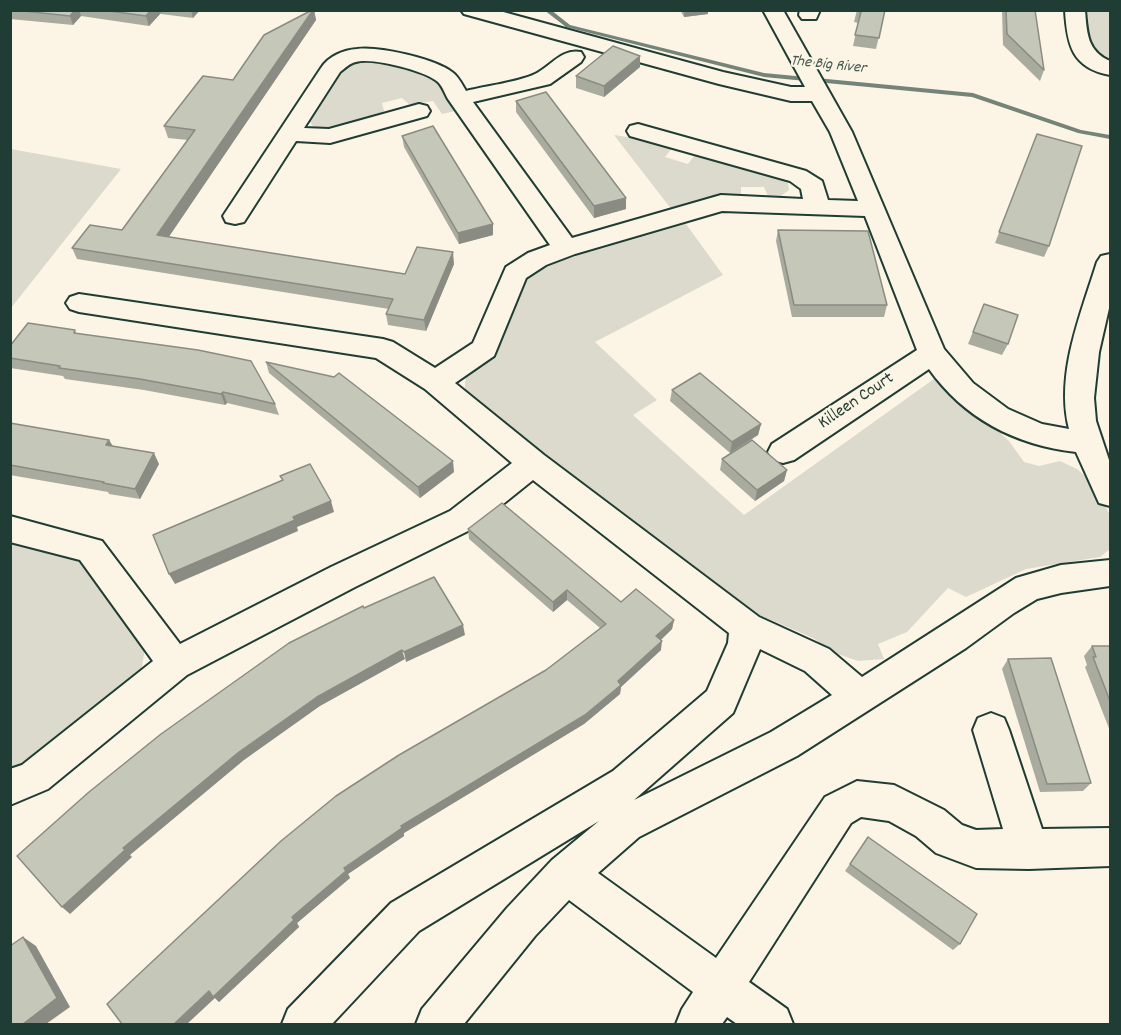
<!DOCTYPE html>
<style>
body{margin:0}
#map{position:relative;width:1121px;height:1035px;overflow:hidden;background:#fcf5e5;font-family:Dekko,sans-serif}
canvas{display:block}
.frame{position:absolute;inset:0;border:12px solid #1f3d34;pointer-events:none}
</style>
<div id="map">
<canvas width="1121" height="1035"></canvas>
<div class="frame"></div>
</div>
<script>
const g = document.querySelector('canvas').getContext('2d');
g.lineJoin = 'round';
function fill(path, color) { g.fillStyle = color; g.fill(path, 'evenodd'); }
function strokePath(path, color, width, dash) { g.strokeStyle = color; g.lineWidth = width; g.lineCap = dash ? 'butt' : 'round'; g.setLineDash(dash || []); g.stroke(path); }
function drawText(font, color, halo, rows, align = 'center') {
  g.font = font + ' Dekko,sans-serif'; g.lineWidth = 4.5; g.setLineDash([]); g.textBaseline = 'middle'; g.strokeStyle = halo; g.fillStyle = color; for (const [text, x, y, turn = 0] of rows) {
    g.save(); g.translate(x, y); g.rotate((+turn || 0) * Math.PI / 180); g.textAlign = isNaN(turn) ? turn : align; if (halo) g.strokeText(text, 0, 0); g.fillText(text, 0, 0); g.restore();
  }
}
const green = new Path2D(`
 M1085,11H1110V64L1088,45Z
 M363,60L433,76L440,81L460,110L442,114L433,101L410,105L402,98L382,103L384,111L373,120L320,131L312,125L309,120L311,116L343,67L353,61Z
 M614,135L647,140L672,148L665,157L688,164L695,155L781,178L788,183L789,190L781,196L769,198L764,187H741V196L672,210Z
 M11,149L121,169L11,308L10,149Z
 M686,224L723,275L595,342L657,400L633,415L744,515L938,376L1009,441L1024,462L1039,466L1060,461L1077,469L1092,482L1110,515V549L1100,557L1026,569L966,597L948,588L907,632L878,644L884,659L858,661L835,653L813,638L739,606L464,394L466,376L495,357L527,274L542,266Z
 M11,540L63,551L84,564L145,649L141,672L30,765L11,771Z`);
const stream = new Path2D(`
 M544,10H551L570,25L764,73L973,93L1081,130L1110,135V139L1078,133L972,97L764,77L566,27Z`);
const minor = new Path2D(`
 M461,10H496L723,72L791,87H805L763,10H783L852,132L944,349L973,383L1008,409L1042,424L1069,429C1055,374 1081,314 1097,262L1101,256L1110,254V304L1099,352L1094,398L1096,421L1110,463V506L1099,503L1076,452C1015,445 964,418 929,369L794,460L783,463L772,460L768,452L772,444L917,350L865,216L722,211L575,254L546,265L526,278L494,356L455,383L544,455L759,617L829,649L862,677L1016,578L1061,565L1110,560V586L1061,593L1037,599L1014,613L966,648L797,756L639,837L598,873L716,958L825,797L857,781L894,785L944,810L962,825L976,830L1003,829L973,730L978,718L991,713L1004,718L1009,730L1042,829L1110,828V866L1029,869L976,868L936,853L916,836L889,821L861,817L851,823L749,982L787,1009L793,1024H737L727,1017L722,1024H676L682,1009L693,992L569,900L535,936L464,1024H416L422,1009L507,908L552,860L599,821L419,931L332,1024H282L288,1009L391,903L613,771L707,691L728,643L729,633L533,480L472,529L355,587L187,675L48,789L10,805V769L22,765L153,661L80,560L10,542V516L102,541L180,644L331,567L450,511L512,463L425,389L376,358L79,312L70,309L66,303L70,297L79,294L383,339L393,342L435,368L473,343L506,267L528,253L550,245L448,99C445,94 443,87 438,82C426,71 372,57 356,62C350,63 345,68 340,72L304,128L329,129L419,104L427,106L430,111L427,116L330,143L296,141L244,222L235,224L226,222L223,216L321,68C329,56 343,50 357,49C379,46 435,59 452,72C458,76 462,84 466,91C485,86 519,82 535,74C551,66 562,48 581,52L584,57L581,62L550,84L473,102L572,238L721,195L803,199L801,189L790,181L630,136L627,131L630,126L638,124L806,171L822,181L828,200L858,201L830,132L812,101H791L719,84L464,14ZM760,649L805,671L832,695L771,732L634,800L733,713Z
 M800,10H820L816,19H802L799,15Z
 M1065,10H1085C1087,33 1087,51 1110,61V75C1072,68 1067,45 1065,10Z`);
const wall = new Path2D(`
 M10,10H200L193,18L161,14V13L149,26L81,16L73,25L10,19Z
 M312,10H314L316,20L168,237L405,274L454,264L426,331L388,325L386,314L389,309L77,259L72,248L122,230L188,140L168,138L164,126L233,80Z
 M680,10H708V14L684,17Z
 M857,10H885L876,49L853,46L858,23L854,22Z
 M1002,10H1035L1044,70L1040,81L1003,45Z
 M640,67L604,97L576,88V76Z
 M516,101L626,198V209L594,218L516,112Z
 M1037,134L1049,246L1044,257L995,243Z
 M402,136L493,235L459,244L404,147Z
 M778,230L887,305L884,317H792L776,241Z
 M984,304L1008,344L1002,355L968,344Z
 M75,330L76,333L275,404L279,415L227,403L225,405L144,390L65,379L63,376L10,368V346Z
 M266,362L454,472L420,498L269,373Z
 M672,390L761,424L758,435L730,453L670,401Z
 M10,423L109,440L113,446L159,464L140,499L109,494L108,492L10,475Z
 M722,459L787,470L784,481L755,501L720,470Z
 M468,529L621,602L674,620L672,629L661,640V650L621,687L620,694L584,724L404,833V836L348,874L350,878L297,923L299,927L219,1002L215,998L546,670L600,628L567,600L553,612L469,539Z
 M1092,646H1110V731L1085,667L1087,665L1084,656Z
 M1008,659L1091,783L1083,791L1040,792L1002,669Z
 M868,837L960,944L953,950L845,871Z`);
const shadedWall = new Path2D(`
 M75,10H79L81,16L73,25L70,16Z
 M151,10H160L161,13L149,26L146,16Z
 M191,10H200L193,18Z
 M313,10H314L316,20L162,247L157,235Z
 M684,10H708V14L684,17Z
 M640,56V67L604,97V86Z
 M626,198V209L594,218V206Z
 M493,224V235L459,244L458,233Z
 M453,252L454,264L426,331L424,320Z
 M223,392L227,403L225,405L221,394Z
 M761,424L758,435L730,453L732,442Z
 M109,440L115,451L106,445Z
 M154,453L159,464L140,499L135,489Z
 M453,461L454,472L420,498L418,487Z
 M787,470L784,481L755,501L757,490Z
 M331,501L334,512L297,527L298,531L175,584L169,574L293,517Z
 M567,590V600L553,612V602Z
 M674,620L672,629L655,645L656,636Z
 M463,625L465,635L406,662L404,652Z
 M662,641L661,650L621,687L620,694L584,724L404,833V836L348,874L350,878L297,923L299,927L219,1002L215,998L187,1024H174L209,991L292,917L344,868L401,826L618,681Z
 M402,650L405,659L320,706L244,760L130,855L132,857L70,914L62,907L123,848L239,752L317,697Z
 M23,937L36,946L70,1007L46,1024H23Z`);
const building = new Path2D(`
 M14,10H75L70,16Z
 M102,10H151L146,16Z
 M312,10H313L157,235L405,274L417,247L453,252L424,320L386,314L393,299L72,248L90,225L122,230L195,130L164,126L203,76L233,80L264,35Z
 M857,10H885L879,38L855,35L861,12L857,11Z
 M1006,10H1035L1044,70L1007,34Z
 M613,46L640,56L604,86L576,76Z
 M546,92L626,198L594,206L516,101Z
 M433,126L493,224L458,233L402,136Z
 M1037,134L1082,146L1049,246L999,232Z
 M778,230L868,231L887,305H794Z
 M984,304L1018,315L1008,344L973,332Z
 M28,323L75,330L74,333L198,350L251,361L275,404L223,392L221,394L140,379L59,368L60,366L10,358V346Z
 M266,362L334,377L339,373L453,461L418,487Z
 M700,373L761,424L732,442L672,390Z
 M10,423L109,440L106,445L154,453L135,489L103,483L104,482L10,465Z
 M752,440L787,470L757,490L722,459Z
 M310,464L331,501L293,517L295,520L169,574L153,535L283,480L280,476Z
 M502,503L621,602L636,589L674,620L656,636L662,641L618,681L621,685L585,715L401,826L402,828L344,868L346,871L292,917L294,920L213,997L209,991L174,1024H122L107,1004L281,841L336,796L399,755L546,670L606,624L567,590L553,602L468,529Z
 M434,577L463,625L404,652L402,650L317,697L239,752L123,848L125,850L62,907L17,856L89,792L161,734L289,643L363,606L364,608Z
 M1092,646H1110V701L1093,657H1096Z
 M1051,658L1091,783L1047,784L1008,659Z
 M868,837L977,914L960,944L850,864Z
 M23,937L57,998L23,1024H10V946Z`);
const farWaternames = [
 ["The Big River",828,66,6]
];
const streetNames = [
 ["Killeen Court",857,402,-34]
];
fill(green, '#dcdacc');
fill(stream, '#758479');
strokePath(minor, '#1f3d34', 4);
fill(minor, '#fcf5e5');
fill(wall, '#a9ab9f');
fill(shadedWall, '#8a8b82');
fill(building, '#c5c7b9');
strokePath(building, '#8a8b82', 1.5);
drawText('italic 16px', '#435a51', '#fcf5e5', farWaternames);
drawText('18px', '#1f3d34', '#fcf5e5', streetNames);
</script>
